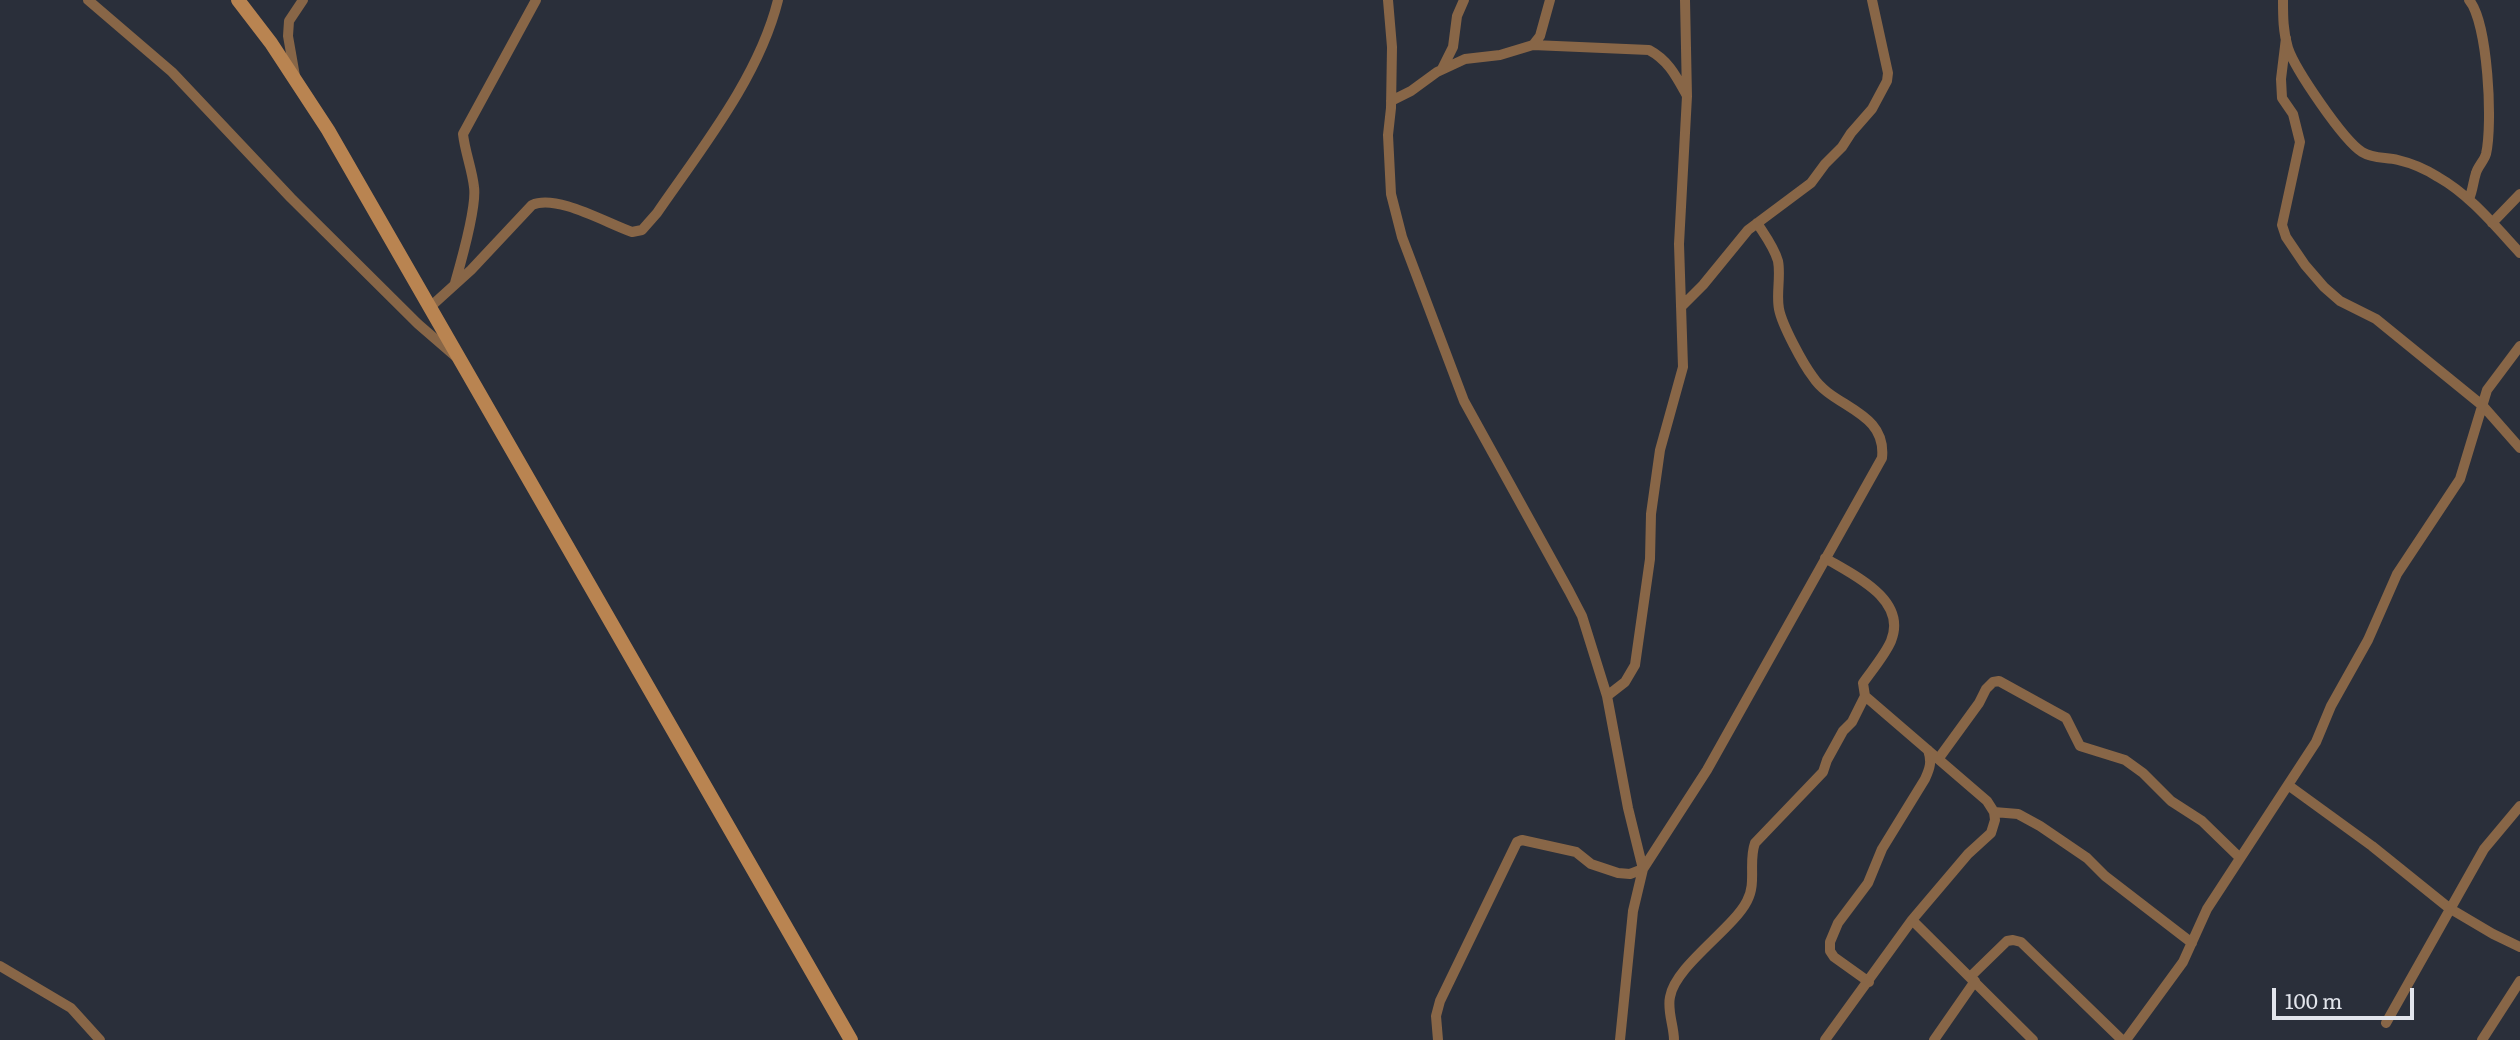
<!DOCTYPE html>
<style>
body{margin:0}
#map{position:relative;width:2520px;height:1040px;overflow:hidden;background:#2a2f3a;font-family:Literata,serif}
canvas{display:block}
.scale{position:absolute;left:2272px;top:988px;width:142px;height:32px;box-sizing:border-box;border:4px solid #e2e5ec;border-top:0;padding-left:9px;font-size:21px;line-height:24px;white-space:nowrap;color:#e2e5ec;-webkit-text-stroke:5px #2a2f3a;paint-order:stroke}
</style>
<div id="map">
<canvas width="2520" height="1040"></canvas>
<div class="scale">100 m</div>
</div>
<script>
const g = document.querySelector('canvas').getContext('2d');
g.lineJoin = 'round';
function strokePath(path, color, width, dash) { g.strokeStyle = color; g.lineWidth = width; g.lineCap = dash ? 'butt' : 'round'; g.setLineDash(dash || []); g.stroke(path); }
const minor = new Path2D(`
 M88,0L172,72L291,198L418,324L455,356
 M1388,0L1392,47L1391,108L1388,135L1391,194L1402,237L1464,401L1569,591L1582,616L1607,696L1628,808L1643,869L1633,911L1620,1040
 M2283,0C2283,16 2283,32 2288,48C2295,69 2343,140 2362,152C2373,159 2386,157 2398,160C2411,163 2427,170 2438,177C2470,195 2495,226 2520,253
 M2286,38L2281,79L2282,98L2293,114L2300,142L2282,225L2286,237L2305,265L2324,287L2340,301L2376,319L2483,406L2520,448
 M1533,45L1649,50C1668,60 1676,76 1686,94
 M1442,69L1453,47L1457,16L1464,0
 M295,76L288,36L289,21L303,0
 M1391,101L1411,91L1437,72L1465,59L1500,55L1533,45L1540,36L1550,0
 M2469,199C2473,190 2473,182 2476,173C2478,166 2484,161 2486,154C2493,124 2488,22 2469,0
 M2492,223L2520,194
 M455,283C461,262 477,207 474,187C472,169 465,152 463,134L536,0
 M1681,307L1703,285L1748,230L1811,183L1825,164L1842,147L1851,133L1872,109L1887,81L1888,73L1872,0
 M429,308L471,270L532,205C557,194 606,223 632,232L642,230L657,213C701,149 759,77 778,0
 M1825,558C1853,575 1908,599 1891,641C1885,655 1872,670 1863,683L1865,696L1987,801L1994,812L1995,820L1991,833L1968,854L1912,920L1825,1040
 M1607,696L1625,682L1635,665L1650,559L1651,514L1660,450L1683,367L1679,244L1687,96L1685,0
 M1939,758L1979,703L1986,689L1993,682L1999,681L2066,718L2080,746L2125,760L2143,773L2171,801L2202,821L2240,858
 M2288,785L2372,846L2449,908L2493,934L2520,947
 M1994,812L2018,814L2040,826L2087,858L2105,876L2192,943
 M1912,920L2033,1040
 M0,966L71,1008L100,1040
 M1970,977L2007,941L2013,940L2021,942L2122,1040
 M1869,982L1834,957L1830,951V942L1838,923L1868,883L1882,849L1925,779C1930,768 1932,762 1928,750
 M2386,1023L2484,849L2520,806
 M1438,1040L1436,1016L1440,1001L1517,842L1522,840L1576,852L1591,864L1618,873L1630,874L1643,869L1707,770L1882,458C1887,411 1833,408 1813,377C1803,364 1782,325 1779,309C1776,294 1781,276 1778,261C1774,247 1764,234 1757,223
 M1674,1040C1674,1026 1667,1011 1670,997C1675,966 1733,929 1747,901C1757,883 1748,862 1755,843L1823,772L1827,760L1843,731L1852,722L1865,696
 M1934,1040L1975,981
 M2126,1040L2183,962L2207,909L2316,742L2331,706L2368,640L2397,574L2460,479L2487,390L2520,346
 M2482,1040L2520,981`);
const secondary = new Path2D(`
 M238,0L271,43L328,130L851,1040`);
strokePath(minor, '#886647', 10);
strokePath(secondary, '#b98451', 14);
</script>
